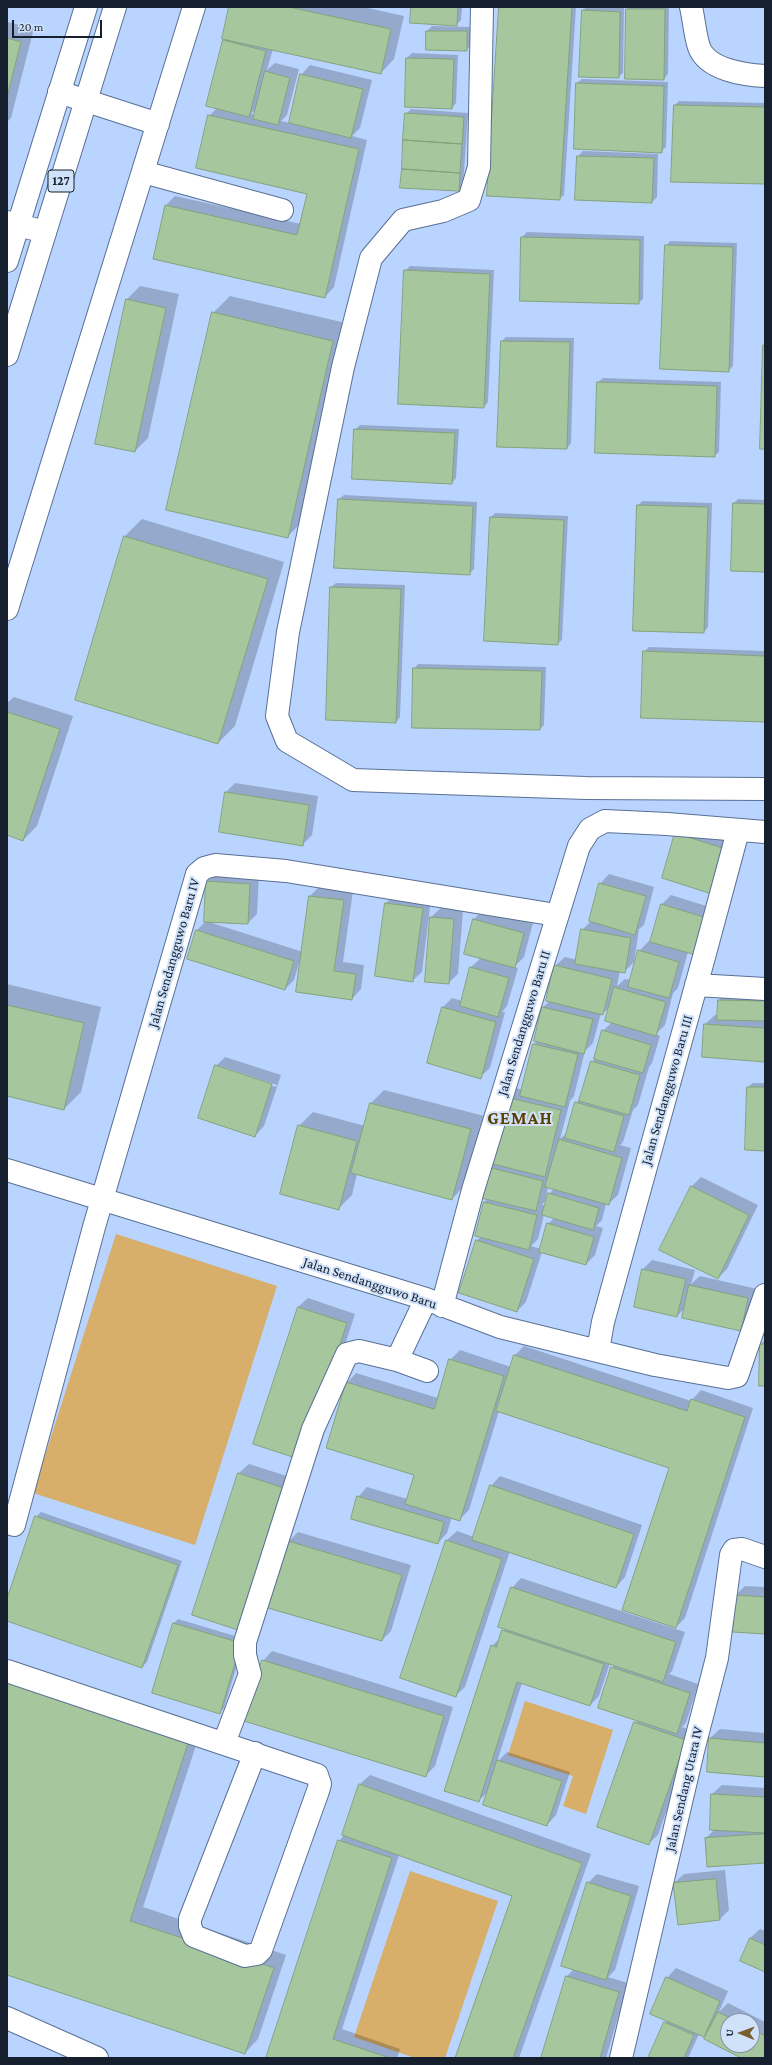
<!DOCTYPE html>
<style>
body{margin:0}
#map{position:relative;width:772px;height:2065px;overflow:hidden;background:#b9d4fe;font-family:"Crimson Pro",serif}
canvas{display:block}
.frame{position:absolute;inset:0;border:8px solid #151f2e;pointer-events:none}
.north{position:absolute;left:720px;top:2013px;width:40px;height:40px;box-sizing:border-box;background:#d0e1fa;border:1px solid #8593a8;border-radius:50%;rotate:271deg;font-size:11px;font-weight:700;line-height:16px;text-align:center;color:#151f2e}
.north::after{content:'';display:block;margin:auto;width:14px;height:18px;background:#795e30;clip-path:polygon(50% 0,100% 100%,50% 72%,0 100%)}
.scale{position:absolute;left:12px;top:20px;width:90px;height:18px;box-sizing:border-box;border:2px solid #151f2e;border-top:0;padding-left:5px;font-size:12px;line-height:14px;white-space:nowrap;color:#151f2e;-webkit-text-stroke:3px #d0e1fa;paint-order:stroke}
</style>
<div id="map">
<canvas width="772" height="2065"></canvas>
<div class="frame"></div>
<div class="north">U</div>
<div class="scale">20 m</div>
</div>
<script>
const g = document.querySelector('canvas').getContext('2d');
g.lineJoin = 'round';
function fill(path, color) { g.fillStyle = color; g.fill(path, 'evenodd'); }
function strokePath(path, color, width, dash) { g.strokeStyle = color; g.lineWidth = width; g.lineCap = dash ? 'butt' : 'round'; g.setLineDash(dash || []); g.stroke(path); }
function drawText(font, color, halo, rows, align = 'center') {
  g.font = font + ' "Crimson Pro",serif'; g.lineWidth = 4; g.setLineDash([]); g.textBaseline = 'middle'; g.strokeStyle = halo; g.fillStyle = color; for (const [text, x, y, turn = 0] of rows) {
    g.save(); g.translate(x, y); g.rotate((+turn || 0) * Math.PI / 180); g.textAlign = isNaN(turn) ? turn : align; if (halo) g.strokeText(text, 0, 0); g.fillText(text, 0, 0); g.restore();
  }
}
const green = new Path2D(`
 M116,1234L277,1286L195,1545L33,1493Z
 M525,1701L613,1730L586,1814L563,1806L573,1776L508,1755Z
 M410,1871L498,1901L445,2058H415L354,2037Z`);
const shadow = new Path2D(`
 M230,7H363L404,16L394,59L381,73L273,49L267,70L275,63L299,69L287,115L281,121L290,123L301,75L310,65L372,80L360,128L352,136L367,140L334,287L325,297L154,258L166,205L175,196L301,224L308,193L209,116L217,108ZM256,109L255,115L251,114Z
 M412,7H462L461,20L456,25Z
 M500,7H576L564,195L559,199Z
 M586,7H624L623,73L618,77L583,11Z
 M629,7H669L668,74L664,79L627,9Z
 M7,22L34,28L11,118L7,122Z
 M432,26L471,27V45L466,50L427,49V31Z
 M412,53L458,55L456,103L452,108L406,106L407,58Z
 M582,79L668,82L666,147L661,151L577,83Z
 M679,101L765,103V183L675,105Z
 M411,109L468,113L463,186L459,190L406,114Z
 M583,151L658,154L657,197L652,202L576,199L578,156Z
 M527,232L644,236L643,299L638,303L522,237Z
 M670,241L737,243L733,366L728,371L666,246Z
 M410,266L494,270L488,402L484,407L405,271Z
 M140,286L179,294L148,438L135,451L127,299Z
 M230,296L350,324L304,520L287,537L213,313Z
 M506,337L574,338L571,443L567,448L502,341Z
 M603,378L721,382L719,452L714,456L598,382Z
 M360,425L459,429L456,478L452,483L355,430Z
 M344,495L477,502L474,569L469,574L339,499Z
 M738,499L765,500V571L734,503Z
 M642,501L712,503L708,627L704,632L638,506Z
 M495,513L568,516L562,640L557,644L491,517Z
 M142,519L284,562L235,726L218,743L76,699L125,536Z
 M336,583L405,585L400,717L396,722L331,587Z
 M649,647L765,651V721L644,652Z
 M418,664L546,667L544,725L540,729L414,669Z
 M14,697L73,716L37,826L23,840L7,834V703Z
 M235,783L318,796L312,835L302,845L220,831L226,792Z
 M676,834L734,840L721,883Z
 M216,872L259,875L257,914L248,923L209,922L303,952L310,896L319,887L353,891L343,962L364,965L361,989L352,999L300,960L294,980L285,989L197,930L206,921L207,882Z
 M609,874L654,887L644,925L639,929L634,962L624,972L620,971L617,986L625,979L631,980L639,951L649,941L651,942L661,905L671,895L716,909L688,952L678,988L673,993L665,1025L656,1034L660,1036L652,1063L649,1067L638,1105L633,1110L623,1142L620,1145L631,1148L618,1195L608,1204H606L602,1220L596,1226L603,1228L595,1255L586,1264L542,1252L526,1302L517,1311L460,1292L477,1240L481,1237L476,1235L484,1202L488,1199L489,1168L494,1163L507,1097L516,1088L523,1090L534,1044L537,1041L535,1040L543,1007L550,1001L555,966L565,957L577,960L582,930L591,921L600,884ZM610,1007L612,1022L603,1031L581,1098L576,1103L568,1132L560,1139L570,1101L574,1096L585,1051L593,1043L601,1013H603ZM548,1187L554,1189L549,1194L546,1206L542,1205L545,1201ZM544,1215L554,1218L548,1224L541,1249L531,1246L538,1239Z
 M395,894L431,899L422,972L412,981L386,903Z
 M441,908L463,910L458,974L448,983L431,917Z
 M483,910L533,923L524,957L514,967L518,968L507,1006L502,1012H505L490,1068L480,1077L443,1007L452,998L462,1001L471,967L481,958L474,919Z
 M7,984L101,1007L81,1092L64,1109L7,1095Z
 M728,991L765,992V1060L705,1024L715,1015H718L719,1000Z
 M225,1057L281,1075L264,1126L255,1136L216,1066ZM220,1066L277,1085L276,1087L220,1068Z
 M753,1083H765V1150L748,1087Z
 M384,1090L484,1116L465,1185L452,1199L357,1174L352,1195L338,1209L299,1126L313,1112L365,1126L371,1103Z
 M701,1177L758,1205L727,1269L718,1278L660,1249L692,1186Z
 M652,1260L695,1270L691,1284L700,1276L757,1289L750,1321L740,1330L685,1308L677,1316L643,1269Z
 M308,1298L355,1314L311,1449L298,1307Z
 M765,1340V1386L761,1344Z
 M524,1346L691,1401L701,1390L753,1408L685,1618L676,1627L670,1467L499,1411L469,1510L459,1520L452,1517L447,1533L438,1543L358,1497L367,1487L407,1499L415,1474L347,1383L356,1373L438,1398L450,1360L460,1350L511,1367L515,1355Z
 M249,1464L296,1479L193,1614L239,1473Z
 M500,1476L642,1525L625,1577L616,1587L510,1551L465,1687L455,1696L401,1677L447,1540L457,1531L474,1537L491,1486Z
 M41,1512L182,1561L147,1662L142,1667L7,1620V1602L36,1517Z
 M298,1532L411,1565L391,1631L382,1640L289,1541Z
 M521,1578L685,1632L672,1671L669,1674L698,1684L686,1723L682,1727L694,1731L658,1835L648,1844L635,1723L638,1720L612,1668L615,1665L610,1663L599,1696L590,1705L522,1683L497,1762L507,1752L570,1772L556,1815L547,1825L489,1791L478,1801L492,1646L501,1637L505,1628L512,1588Z
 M745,1586L765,1587V1633L736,1595Z
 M178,1619L245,1639L224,1708L219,1713L174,1623Z
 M272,1651L453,1707L435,1766L426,1775L263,1661Z
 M7,1659L203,1724L143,1907L286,1955L258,2039L245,2053L7,1974Z
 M720,1729L765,1733V1776L710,1738Z
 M370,1775L591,1854L519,2058H456L513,1895L399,1855L342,2029L400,2049L397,2058H267L339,1841L344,1835H343L360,1784Z
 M722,1785L765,1788V1862L706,1838L715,1829L712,1794Z
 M725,1870L729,1910L720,1919L679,1924L674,1883L684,1874Z
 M597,1874L639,1886L615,1970L608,1977L628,1983L606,2058H542L567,1976L574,1969L588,1883Z
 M760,1929L765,1931V1971L750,1938Z
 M676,1968L728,1991L719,2012L728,2003L765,2022V2058H744L706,2038L710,2029L703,2036L699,2034L688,2058H650L667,2020V1978ZM728,2021H752V2045H728Z`);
const building = new Path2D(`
 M229,7H289L391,29L381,74L222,39Z
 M411,7H458L457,26L410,23Z
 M499,7H572L560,200L487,196Z
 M626,9H665L664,80L625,79Z
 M582,10L620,12L619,78L579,77Z
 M426,31H467V51L426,50Z
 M7,38L21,42L7,97Z
 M223,40L266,51L249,117L206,106Z
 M406,58L454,59L452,109L405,107Z
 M265,71L290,78L278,125L253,119Z
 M300,74L363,89L351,138L289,123Z
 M576,83L664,86L662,153L574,149Z
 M674,105L765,107V184L671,182Z
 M405,113L464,117L462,144L403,140Z
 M208,115L359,149L325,298L153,259L165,205L297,235L307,194L196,168Z
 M403,140L462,144L460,173L402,169Z
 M577,156L654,158L652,203L575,200Z
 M402,169L460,173L459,191L400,188Z
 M521,237L640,240L639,304L520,301Z
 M665,245L733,247L729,372L660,369Z
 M404,270L490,274L484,408L398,404Z
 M126,299L166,308L135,452L95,444Z
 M212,312L333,341L288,538L166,510Z
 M501,341L570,342L567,449L497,447Z
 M763,345H765V449H760Z
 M597,382L717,386L715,457L595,453Z
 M354,429L455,433L452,484L352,479Z
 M338,499L473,506L470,575L334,568Z
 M733,503L765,504V572L731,571Z
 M637,505L708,507L704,633L633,631Z
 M490,517L564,520L558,645L484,641Z
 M124,536L268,579L218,744L75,700Z
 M330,587L401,589L396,723L326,720Z
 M643,651L765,656V722L641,718Z
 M413,668L542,671L540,730L412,728Z
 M7,712L60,729L23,841L7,835Z
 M225,792L309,805L303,846L219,832Z
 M675,833L726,849L712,894L662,878Z
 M206,881L250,884L248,924L204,922Z
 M599,883L646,896L635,935L589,921Z
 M309,896L344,900L334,971L356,974L352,1000L296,992Z
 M385,903L423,908L413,982L375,976Z
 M661,904L707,918L696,955L650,942Z
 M430,917L454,919L449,984L425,982Z
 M473,919L524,933L515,968L464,954Z
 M581,929L631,938L625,973L575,964Z
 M196,930L294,961L285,990L187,959Z
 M638,950L679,962L669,998L628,987Z
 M554,965L612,979L603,1015L546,1001Z
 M470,967L509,978L498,1017L460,1006Z
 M614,987L666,1002L656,1036L605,1021Z
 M718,1000L765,1001V1021L717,1020Z
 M7,1005L84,1023L64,1110L7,1096Z
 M442,1007L496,1022L481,1079L427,1063Z
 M542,1007L593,1019L584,1054L534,1041Z
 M704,1024L765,1028V1062L702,1057Z
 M602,1030L651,1045L643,1073L594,1059Z
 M533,1044L578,1054L565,1107L520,1096Z
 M591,1061L640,1075L629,1115L579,1101Z
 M215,1065L272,1084L255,1137L198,1118Z
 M747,1087H765V1151L745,1150Z
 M506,1097L561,1110L545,1177L489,1163Z
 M575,1102L624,1116L614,1152L565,1138Z
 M370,1103L471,1129L452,1200L351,1173Z
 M298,1125L357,1141L339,1210L280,1194Z
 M559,1139L622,1158L609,1205L545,1187Z
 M488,1167L543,1181L536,1211L481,1198Z
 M691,1186L749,1215L718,1279L659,1250Z
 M548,1193L599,1208L593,1230L542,1215Z
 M484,1202L537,1215L529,1250L475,1236Z
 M547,1223L594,1237L586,1265L539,1252Z
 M476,1240L534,1259L517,1312L459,1293Z
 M642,1269L686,1279L677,1317L634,1307Z
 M689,1285L748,1298L741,1331L682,1318Z
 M298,1307L347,1323L302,1460L253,1444Z
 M760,1344H765V1386H759Z
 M514,1355L687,1411L691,1399L745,1417L676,1628L622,1610L669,1468L496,1411Z
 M449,1359L504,1376L460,1521L405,1504L414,1475L326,1448L346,1382L434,1409Z
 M238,1473L287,1489L241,1631L192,1615Z
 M490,1485L634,1534L616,1588L472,1540Z
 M357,1496L444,1522L438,1544L351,1519Z
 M35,1516L178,1565L142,1668L7,1621V1599Z
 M446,1540L502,1559L456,1697L400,1678Z
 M288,1541L402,1575L382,1641L268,1608Z
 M511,1587L676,1642L663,1682L498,1627Z
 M735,1595L765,1597V1634L733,1632Z
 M173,1623L241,1643L220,1714L152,1693Z
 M502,1630L604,1664L590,1706L517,1682L479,1802L444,1791L491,1645L496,1647Z
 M262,1660L444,1716L426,1777L244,1721Z
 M611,1667L690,1693L677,1734L598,1708Z
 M7,1676L190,1737L130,1921L274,1968L245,2054L7,1975Z
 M634,1722L686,1740L649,1845L597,1827Z
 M709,1738L765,1743V1777L707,1772Z
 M497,1760L562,1781L547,1826L483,1805Z
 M359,1784L582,1863L513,2058H455L512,1896L342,1835Z
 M711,1794L765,1797V1833L710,1830Z
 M765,1834V1863L707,1867L705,1838Z
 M338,1840L392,1858L333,2039L390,2058H266Z
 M716,1879L720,1920L678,1925L673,1883Z
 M587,1882L631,1896L606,1980L561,1966Z
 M750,1938L765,1945V1972L740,1961Z
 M566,1976L619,1992L600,2058H541Z
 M666,1977L720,2001L704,2037L650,2014Z
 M718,2012L736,2021H728V2045H752V2029L765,2036V2058H741L704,2039Z
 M664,2022L694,2035L684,2058H648Z`);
const minor = new Path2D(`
 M482,7L479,167L469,200L443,211L403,220L371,258L343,367L288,632L277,716L287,741L353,780L586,788L765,789
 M691,7C694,20 695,35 699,47C707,70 745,75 765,76
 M59,92L158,124
 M143,172L282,210
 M7,222L45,232
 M7,609L194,7
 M696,985L765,989
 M7,1170L426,1299L500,1327L655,1365L728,1378L737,1376L765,1295
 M442,1306L473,1190L579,846L590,829L605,821L667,824L765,832
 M598,1350L603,1322L704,957L738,831
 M397,1360L427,1371
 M14,1525L94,1227L197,874L204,868L215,865L286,871L556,915
 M7,1671L317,1775L320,1784L318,1791L261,1950L257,1954L245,1956L194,1936L190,1926V1919L255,1753
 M224,1743L250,1674L245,1655V1642L313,1429L347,1354L359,1351L397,1360L426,1299
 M7,2018L97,2058
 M621,2058L693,1751L717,1658L731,1555L734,1550L742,1549L765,1557`);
const major = new Path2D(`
 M7,261L86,7
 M7,355L115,7`);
const shields = [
 [61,181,26]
];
const shieldNames = [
 ["127",61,181]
];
const streetNames = [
 ["Jalan Sendangguwo Baru IV",174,953,-74],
 ["Jalan Sendangguwo Baru II",524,1023,-73],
 ["Jalan Sendangguwo Baru III",667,1090,-74],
 ["Jalan Sendangguwo Baru",370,1283,18],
 ["Jalan Sendang Utara IV",684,1789,-77]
];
const districtNames = [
 ["GEMAH",520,1118]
];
fill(green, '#d7ae6a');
fill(shadow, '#0003');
fill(building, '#a6c69e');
strokePath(building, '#84a27b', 1);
strokePath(minor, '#597095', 24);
strokePath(major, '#597095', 24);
strokePath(minor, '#fff', 22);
strokePath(major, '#fff', 22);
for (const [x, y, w] of shields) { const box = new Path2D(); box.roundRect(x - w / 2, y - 11, w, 22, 3); g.fillStyle = '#d0e1fa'; g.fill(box); strokePath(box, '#151f2e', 1); }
drawText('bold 13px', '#151f2e', null, shieldNames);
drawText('14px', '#151f2e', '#d0e1fa', streetNames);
g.letterSpacing = '1px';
drawText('bold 18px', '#5c3f02', '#d0e1fa', districtNames);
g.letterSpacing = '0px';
</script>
